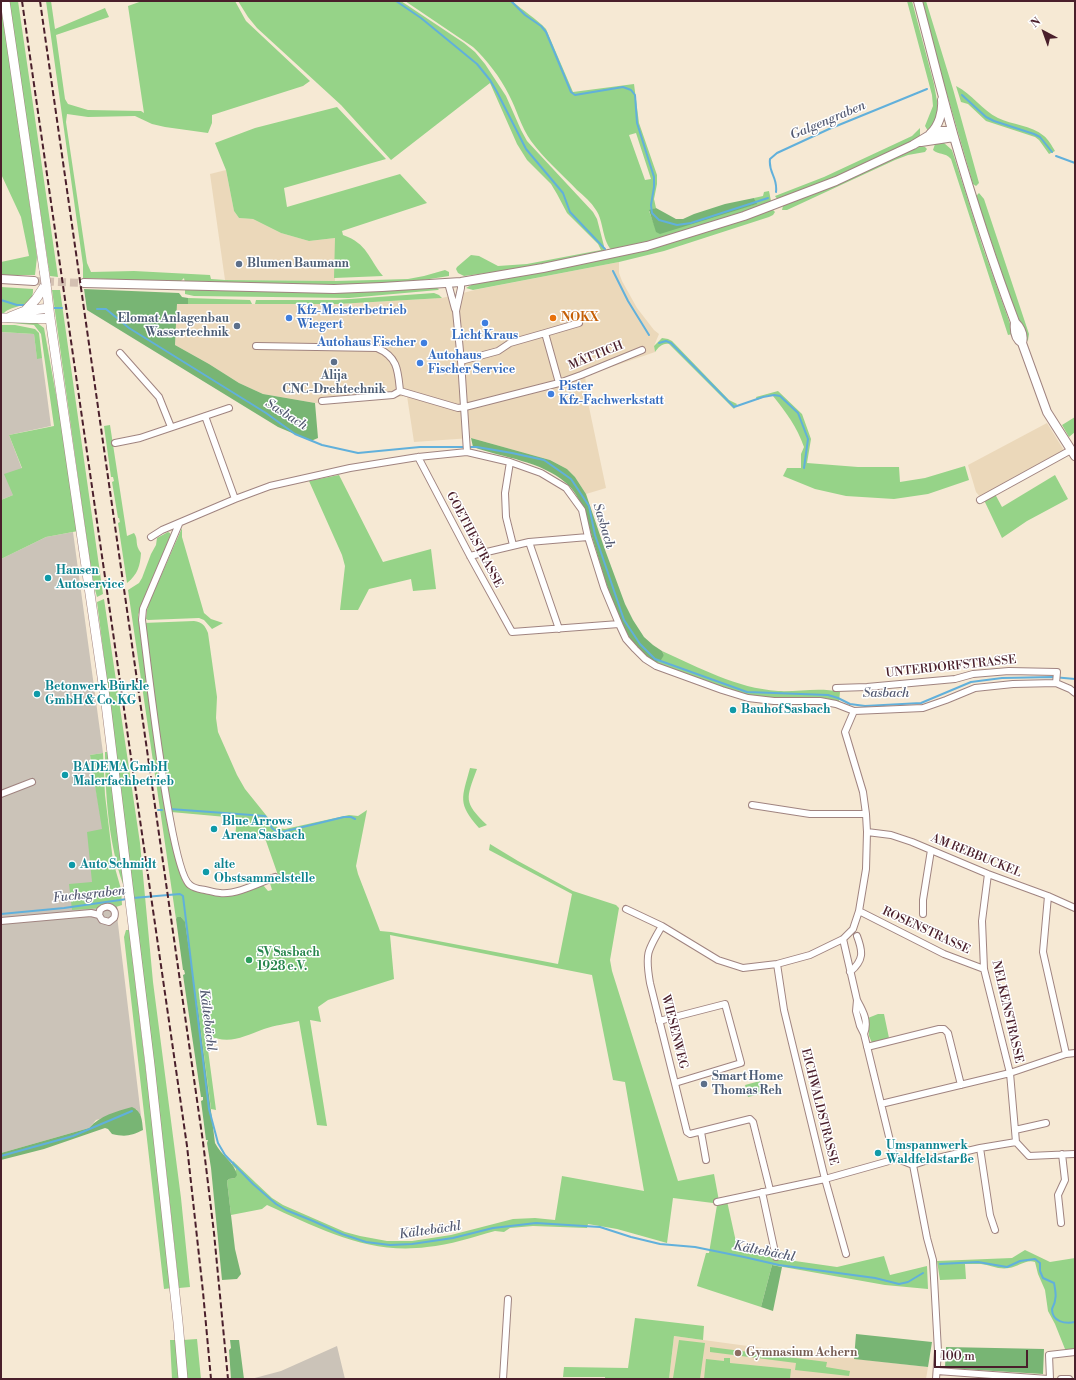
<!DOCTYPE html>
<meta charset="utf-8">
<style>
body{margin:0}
#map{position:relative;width:1076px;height:1380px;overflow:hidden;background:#f6e9d4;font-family:"Libre Bodoni",serif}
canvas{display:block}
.frame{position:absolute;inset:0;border:2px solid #4a1f2b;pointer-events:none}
.north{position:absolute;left:1024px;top:12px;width:40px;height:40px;-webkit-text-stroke:3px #fff;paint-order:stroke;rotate:319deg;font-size:11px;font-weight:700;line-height:16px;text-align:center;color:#4a1f2b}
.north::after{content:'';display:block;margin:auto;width:14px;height:18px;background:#4a1f2b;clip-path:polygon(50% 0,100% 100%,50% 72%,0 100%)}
.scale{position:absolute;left:934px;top:1350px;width:94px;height:18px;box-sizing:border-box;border:2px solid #4a1f2b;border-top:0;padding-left:5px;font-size:12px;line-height:14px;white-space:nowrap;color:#4a1f2b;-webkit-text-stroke:3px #fff;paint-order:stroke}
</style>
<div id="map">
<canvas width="1076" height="1380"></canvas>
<div class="frame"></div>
<div class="north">N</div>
<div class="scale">100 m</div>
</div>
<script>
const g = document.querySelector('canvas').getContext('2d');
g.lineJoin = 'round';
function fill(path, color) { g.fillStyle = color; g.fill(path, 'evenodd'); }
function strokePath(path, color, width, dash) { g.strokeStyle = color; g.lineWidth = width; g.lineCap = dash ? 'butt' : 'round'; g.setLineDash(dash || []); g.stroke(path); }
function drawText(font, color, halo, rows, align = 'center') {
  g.font = font + ' "Libre Bodoni",serif'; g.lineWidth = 3; g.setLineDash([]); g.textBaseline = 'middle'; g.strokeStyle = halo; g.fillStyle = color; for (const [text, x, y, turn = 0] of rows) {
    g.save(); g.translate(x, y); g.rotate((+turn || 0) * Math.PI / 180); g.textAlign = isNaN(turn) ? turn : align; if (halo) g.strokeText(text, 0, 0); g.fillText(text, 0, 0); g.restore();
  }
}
const built = new Path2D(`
 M226,170L234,211L239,218L253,219L281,233L309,241L335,238V281L225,280L210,174Z
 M619,262V273L622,281L637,308L654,330L659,334L654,346L655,352L585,376L589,407L606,488L586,494L575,477L567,469L550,460L471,438L414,442L407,396L315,403L263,394L239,383L209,364L175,345L177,304H338L442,298L479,289Z
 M1047,423L1065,452L981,498L976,492L968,465Z
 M674,1336L755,1347L928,1367L926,1379H669Z`);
const industrial = new Path2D(`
 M1,332L34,334L37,358H42L51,426L9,435L22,469L13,495L1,500Z
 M73,532L103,753L90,755L115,899L141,1116L136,1109L96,1120L89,1128L1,1153V559L46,537Z
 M337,1346L345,1379H251L281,1371Z`);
const green = new Path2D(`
 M1,1L34,235L37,257L35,275H1V262L29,256L21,217L1,174Z
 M9,1H18L58,277L50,276Z
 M46,1H51L55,29L105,8L109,17L56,35L65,99L68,104L88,110L141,111L144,113L128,6L142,1H235L246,21L310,81L303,86L212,115V123L208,133L165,127L152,124L135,116L88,117L67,114L66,122L87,263L91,272L134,271L210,275L211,279L225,280L335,281L373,280L408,279L424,276L445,270L449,272V276L423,280L343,286L185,283L184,278L180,282L83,278V265Z
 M238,1H401L464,43L475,52L485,64L506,96L521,130L527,141L593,212L597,219L604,246V250L601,253L510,270L464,276L458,273L456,269L457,267L471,255L479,256L498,266L527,264L601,250L598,244L567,213L557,194L551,184L527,160L517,144L490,83L391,160L341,105L257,28L248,17Z
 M405,1H512C523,11 536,18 546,29L573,92L634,84L639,123L657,175V184L654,199L656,208L649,211L657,232L756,204L754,198L763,196L764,192L769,191L771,201L769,203L690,231L613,251C602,243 604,221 596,210C591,202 584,196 577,190C562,174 544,159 531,141C521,127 517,110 509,95C500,77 487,60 473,47ZM636,133L651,179L645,180L629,135Z
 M907,1H912L934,84L937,101L938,118L928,131L925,126L933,106L932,95Z
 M920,1H926L953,89L979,183L976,186L973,184Z
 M956,86C972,94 982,110 998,118C1012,125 1031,125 1044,136C1048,139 1052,146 1055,151L1049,154L1039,140L1035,137L986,121L968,104L961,102Z
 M337,107L386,159L284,188L287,207L400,174L427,203L342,231L343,235C368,244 368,258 383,276L334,278L335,238L309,241L281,233L253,219L239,218L234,211L226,170L215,143L255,128Z
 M920,128V136L918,139L843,174L778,200L775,196L824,177L912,136Z
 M938,142L944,143L952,150L983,248L1013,332L1012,334L1008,335L951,159C945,152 938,155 933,150L935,144Z
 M921,146L925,147L927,149L925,152L908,155L895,160L787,210H782L783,206L785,205Z
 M979,193L984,199L1029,334L1028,340L1027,341L1008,291L976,196Z
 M773,210L775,212L773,215L769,217L664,251L619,262L473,290L466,288L473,284L534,273Z
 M1,287L33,289C34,309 12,304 4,313L1,314Z
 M435,287L439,289L438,290L349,298L194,296L185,294V289L270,291Z
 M52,290H60L103,594L97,597L93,582L81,499Z
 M434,293L439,295L442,298L338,304H255L256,300H336Z
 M188,298L250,300L252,304H188Z
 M1,322H36L44,328L62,428L78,531L46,537L1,559V500L13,495L4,474L22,468L9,435L54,426L41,334L34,325Z
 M1,325H15L35,329L39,333L42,358L37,359L34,334L1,332Z
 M662,338L668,339L672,341L729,400L737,404L734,409L669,344C662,343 659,347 655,352L654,346Z
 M778,391L802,414L811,439L807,463L858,467H899L900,482L925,478L965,466L969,480L928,494L894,499L846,496L815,489L783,476L787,468H801V454L804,447C797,427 786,412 773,396L769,395L757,400L756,397Z
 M1075,417V432L1069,437L1062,425Z
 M110,425L127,536L134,533C139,540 134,544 141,553C140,566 138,574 127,583L118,523L120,522L119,518H118L112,482L114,481L113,477H111L104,426Z
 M339,475L383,562L431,549L436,589L413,591L411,579L369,589L358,610H340L345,566L342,555L309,481Z
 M1055,475L1068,499L1027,521L1002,538L984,500L995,494L1002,507Z
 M182,528V537L204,613L211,619L223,623L212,629L204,620L199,618L148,620L146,619L147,610L149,603Z
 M168,532L170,533L171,536L138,615L141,640L166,813L169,833L183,882L189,888L196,891L222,896L263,885L268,891L272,890L270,883L271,881L279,878L266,841L263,836L248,838L235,837L237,818L171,812L143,623L194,621C202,622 205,625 208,633L217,697L216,718L218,732L237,775L245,789L274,825L279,828L285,829L349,815L358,816L367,810L356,866L358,874L380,931L391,932L558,964L572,894L489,850L490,844L518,861L573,891L616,905L619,908L610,960L612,971L678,1181L714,1174L719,1201L713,1203L673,1198L667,1243L617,1229L588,1224L587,1228L533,1226L510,1228L504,1232L495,1231C473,1237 450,1245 427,1247C368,1255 318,1228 267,1205L262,1209L231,1215L227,1181L229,1179L235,1178L236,1169L232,1165L233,1161L256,1183L272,1198L283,1205L345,1232L360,1236L387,1241H412L451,1235L513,1219L535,1218L555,1220L562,1176L644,1191L625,1082L613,1080L592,975L390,935L394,979L328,1000L318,1007L321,1022L310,1020L327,1126L317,1125L299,1021C287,1024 275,1025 264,1029C242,1037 230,1045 206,1035L216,1110L211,1109L199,1016L185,923L181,917H177L176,919L128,590L139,583L142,578L151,554L156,545L157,538Z
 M104,599L140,843L153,982L181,1198L190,1287L179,1288C155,1059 126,831 97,602Z
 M662,651C700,668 736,688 778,691C799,692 819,687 840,692L839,702L825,698L773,699L749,695L726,690L654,663L664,655Z
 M105,752H108L124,884H123C109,845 105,794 105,752Z
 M103,753L105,795L113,861L121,889L122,905L116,907L72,910L69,884L92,882L87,832L102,829L90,755Z
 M470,768L477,769C466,799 463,802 487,825L479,828C457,803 462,798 470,768Z
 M126,930H129L172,1288L164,1289L124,937Z
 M878,1014H884L889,1038L872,1043L869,1036L868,1018Z
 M760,1081L764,1093L748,1097L745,1085Z
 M727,1201L738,1251L788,1260L837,1267L884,1256L890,1275L927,1266L928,1289L885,1285L772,1265L761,1307L697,1286L706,1253H709L717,1205L719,1203Z
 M1025,1250L1050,1262L1075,1258V1349H1065L1055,1324L1048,1311L1045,1290L1038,1274L1035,1262C1026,1259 1018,1267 1009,1268C999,1270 990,1265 981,1264C976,1264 970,1264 965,1264L966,1279L940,1280L937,1261L1012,1258Z
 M635,1318L704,1326L703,1340L674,1336L669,1379H605V1377H563L564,1367L628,1368Z
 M197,1339L201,1379H187L183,1340Z
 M170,1340H177L180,1379H172Z
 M679,1340L705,1343L700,1379L673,1378Z
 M710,1347L827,1362L826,1367L850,1371L849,1376L795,1370L796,1363L710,1352Z
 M724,1358H730V1363L791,1369L790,1379H704L706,1359L724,1361Z`);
const forest = new Path2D(`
 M754,198L757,204L660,234L656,232L649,210L656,208L676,219H683L694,214L725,204Z
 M84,289L179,293L182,297L188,298V304H177L175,345L209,364L239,383L263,394L315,403L318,438L311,441L278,427L87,310Z
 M471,438L550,460L567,469L575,477L586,494L604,547L625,604L633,620L644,637L653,645L662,651L664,655L661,660L654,663C649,659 642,655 638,649C616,624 603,572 593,540C588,522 581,495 566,483C541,461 504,458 473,447Z
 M177,917H181L185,922L199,1016L215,1143C221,1155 235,1163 237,1175L235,1178L229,1179L227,1181L235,1249L241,1274L237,1279L222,1280L211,1168L207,1143L208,1140H206L201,1101L203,1100V1097H201L183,975L185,974L184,970H183L176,919Z
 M132,1107C142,1111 142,1120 143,1130C131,1136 125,1137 112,1134L108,1129L105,1128L44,1149L1,1160V1153L89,1128C101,1115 115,1112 132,1107Z
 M772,1265L782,1267L773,1311L761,1307Z
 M856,1334L932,1342L928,1367L854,1359Z
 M230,1340H239L244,1379H231L229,1350L231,1348Z
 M946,1347L1044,1349L1043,1374L945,1368Z`);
const stream = new Path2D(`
 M396,1L421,18L477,64L490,80L497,92L526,149L563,193L570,212L605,249
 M511,1L525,15L541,26L546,32L571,92L575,95L623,87L631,90L635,95L637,123L654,177V187L651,205L652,213L659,220L677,225L691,223L768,198
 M962,95L986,117L994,121L1034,134L1040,137L1052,152
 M1056,156L1075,163
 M776,192C778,177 768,173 770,159L777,153L829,129L927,89
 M613,271L628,301L649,335
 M1,300L17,305H25
 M51,308H62
 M97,309H106L129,328L266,413L295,434L322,445L358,453L420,447H477L512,453L544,460L571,479L589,506L595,535L624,620L640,644L655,659L747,692L828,695L838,698L850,704L865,706L921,703L971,682L1002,678L1053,677L1075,679
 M659,343L666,341L671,343L734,407L763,397L774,395L780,396L798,413L808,439L804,468
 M170,809L265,816L272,828L278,833L344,817H351L355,819
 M158,810H162
 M133,898L180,894L183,896L209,1109L218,1143L225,1155L253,1184L276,1204L286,1210L313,1221L342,1234L366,1242L390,1245L412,1244L453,1238L493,1228L536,1223L600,1227L631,1237L660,1244L695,1247L744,1257L779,1265L875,1278L899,1284L908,1282L923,1273
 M1,914L64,908L127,899
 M1,1156L73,1136L132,1111
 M940,1264L978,1262L1007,1267L1020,1261L1035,1259L1040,1263V1271L1043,1278L1054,1283C1056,1293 1057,1300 1052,1309C1052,1322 1065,1324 1075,1322`);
const secondaryTunnel = new Path2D(`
 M34,281L84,283`);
const street = new Path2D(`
 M461,282V288L456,311L461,361L467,452
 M448,283L455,309
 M545,333L579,323
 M256,346L377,348C398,357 398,371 400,391L393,395L322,401
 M120,353L159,397L171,427
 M461,361L498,351L510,343L545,333L559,383
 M400,391L458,408L465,407L559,383L581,375L642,350
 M205,416L235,499
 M115,443L140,438L229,408
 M418,457L470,556L512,632L619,624
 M510,462L505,493L506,517L513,545
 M980,500L1071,450
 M179,524L143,609L142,620C147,657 170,871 190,885C195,889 200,889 205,890C210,891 215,893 220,893C236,895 259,883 275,877
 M151,537L162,530L235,499L270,486L350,468L418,457L467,452L510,462L541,473L566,488L582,510L588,537L604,588L619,624L626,639L635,649L645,659L656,666L722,690L748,698L774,701H820L836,704L854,711L923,708L946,700L975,688L1013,684L1056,683L1070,689L1075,693
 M529,542L559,629
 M470,556L529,542L588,537
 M836,688L867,687L955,679L973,674L1009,671L1057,672L1056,683
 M1,794L32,782
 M752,805L810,814H866
 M867,832L891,835L912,842L988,874L1048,896L1075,908
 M1048,896L1043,952L1066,1054
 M626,909L662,926L718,960L743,968L777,964L810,955L843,939L853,929L859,911L866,869L867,832L866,814L863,792L845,732L854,711
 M859,911L944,954L984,969
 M923,914V900L931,850
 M1,921L91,913L99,915L102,920L109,922L114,918C118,908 107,903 100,910L99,915
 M662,926C647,951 645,954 650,983L687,1132L690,1134L750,1119L753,1122L770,1190
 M843,939L857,1000L856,1011L860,1026L864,1034L893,1153L895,1158L913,1165
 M777,964L784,1010L825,1179L846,1254
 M850,972C864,960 863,952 857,936
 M857,1000C863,1011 869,1021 864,1034
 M659,1021L725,1004L741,1063L675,1083
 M867,1047L939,1029H944L948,1033L961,1085
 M881,1104L1010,1073L1066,1054L1075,1053
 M1015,1130L1046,1123
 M701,1132L706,1160
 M1016,1142L1029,1156L1074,1154
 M980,1148L990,1215L995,1230
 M913,1165L925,1161L980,1148L1016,1142L1010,1073L984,969L982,921L988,874
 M913,1165L927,1238L933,1260L938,1351L936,1379
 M762,1192L776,1257
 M717,1202L825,1179L889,1161L895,1158
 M1061,1223L1058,1195L1065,1180L1062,1154
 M937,1371L1048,1379
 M503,1379L508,1299
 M1050,1379L1049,1355L1075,1352
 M1061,1379H1069`);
const secondary = new Path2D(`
 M918,1C930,46 941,92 954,137C972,199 992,261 1015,322C1014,331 1015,339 1022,343
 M930,134C939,126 943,112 942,100
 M921,142L954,137
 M1,279L34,281
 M84,283L334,289L382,287L461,282L543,268L647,246L744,216L836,181L913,145L928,136L940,131H947L954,137
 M1015,322C1021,328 1024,335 1022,343L1047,412L1075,456`);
const primary = new Path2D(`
 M5,1L44,270
 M46,284L50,318L106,704L150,1065L178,1322L183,1379
 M25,311L49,308
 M10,317L25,311L36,299L46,284
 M1,318C17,317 33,320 50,318`);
const rail = new Path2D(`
 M22,1L187,1146L203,1292L211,1379
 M40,1L203,1142L214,1233L228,1379`);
const primaryBridge = new Path2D(`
 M44,270L46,284`);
const markers = [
 [239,264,4,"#5c6f8a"],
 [289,318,4,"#3f7fe0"],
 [553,318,4,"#e8710a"],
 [485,323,4,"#3f7fe0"],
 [237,326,4,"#5c6f8a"],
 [424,343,4,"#3f7fe0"],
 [334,362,4,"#5c6f8a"],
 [420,363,4,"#3f7fe0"],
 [551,394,4,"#3f7fe0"],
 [48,578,4,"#0f9aa8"],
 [37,694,4,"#0f9aa8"],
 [733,710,4,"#0f9aa8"],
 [65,775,4,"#0f9aa8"],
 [214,829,4,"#0f9aa8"],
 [72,865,4,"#0f9aa8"],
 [206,872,4,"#0f9aa8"],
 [249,960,4,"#2e9e5b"],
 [704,1084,4,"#5c6f8a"],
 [878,1153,4,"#0f9aa8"],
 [738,1353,4,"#8d6e63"]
];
const serviceNames = [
 ["Blumen Baumann",247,264],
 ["Elomat Anlagenbau",229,319,"right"],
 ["Wassertechnik",229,333,"right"],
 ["Alija",334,376,"center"],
 ["CNC-Drehtechnik",334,390,"center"],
 ["Smart Home",712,1077],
 ["Thomas Reh",712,1091]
];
const shopNames = [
 ["Kfz-Meisterbetrieb",297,311],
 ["Wiegert",297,325],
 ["Licht Kraus",485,336,"center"],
 ["Autohaus Fischer",416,343,"right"],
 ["Autohaus",428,356],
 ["Fischer Service",428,370],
 ["Pister",559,387],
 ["Kfz-Fachwerkstatt",559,401]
];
const foodNames = [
 ["NOKX",561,318]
];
const streetNames = [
 ["MÄTTICH",596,356,-22],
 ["GOETHESTRASSE",474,540,62],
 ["UNTERDORFSTRASSE",951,667,-6],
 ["AM REBBUCKEL",976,856,22],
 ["ROSENSTRASSE",926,931,25],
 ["NELKENSTRASSE",1007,1012,77],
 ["WIESENWEG",674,1032,76],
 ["EICHWALDSTRASSE",819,1107,76]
];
const cultureNames = [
 ["Hansen",56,571],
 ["Autoservice",56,585],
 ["Betonwerk Bürkle",45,687],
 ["GmbH & Co. KG",45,701],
 ["Bauhof Sasbach",741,710],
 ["BADEMA GmbH",73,768],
 ["Malerfachbetrieb",73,782],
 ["Blue Arrows",222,822],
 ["Arena Sasbach",222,836],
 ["Auto Schmidt",80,865],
 ["alte",214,865],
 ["Obstsammelstelle",214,879],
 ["Umspannwerk",886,1146],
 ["Waldfeldstarße",886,1160]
];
const leisureNames = [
 ["SV Sasbach",257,953],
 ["1928 e.V.",257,967]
];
const educationNames = [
 ["Gymnasium Achern",746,1353]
];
const waterNames = [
 ["Galgengraben",828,121,-23],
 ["Sasbach",286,415,32],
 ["Sasbach",603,526,73],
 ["Sasbach",886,694],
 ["Fuchsgraben",89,895,-6],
 ["Kältebächl",207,1020,83],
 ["Kältebächl",430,1231,-8],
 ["Kältebächl",764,1252,11]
];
fill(built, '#ebd8ba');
fill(industrial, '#cbc3b8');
fill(green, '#96d388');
fill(forest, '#78b574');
strokePath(stream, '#61b0db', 2);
strokePath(secondaryTunnel, '#d4c1b2', 8, [8, 4]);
strokePath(street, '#a08480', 8);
strokePath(secondary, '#a08480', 10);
strokePath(primary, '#a08480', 10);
strokePath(street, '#fff', 6);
strokePath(secondary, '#fff', 8);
strokePath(primary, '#fff', 9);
strokePath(rail, '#4a1f2b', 2, [6, 3]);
strokePath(primaryBridge, '#a08480', 10, []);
strokePath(primaryBridge, '#fff', 9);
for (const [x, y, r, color] of markers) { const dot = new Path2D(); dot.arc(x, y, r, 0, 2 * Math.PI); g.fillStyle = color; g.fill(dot); strokePath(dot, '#fff', 1.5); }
drawText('bold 12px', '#4e5e75', '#fff', serviceNames, 'left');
drawText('bold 12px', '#366cbe', '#fff', shopNames, 'left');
drawText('bold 12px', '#c56008', '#fff', foodNames, 'left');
drawText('12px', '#4a1f2b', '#fff', streetNames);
drawText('bold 12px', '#0d838f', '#fff', cultureNames, 'left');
drawText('bold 12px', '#27864d', '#fff', leisureNames, 'left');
drawText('bold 12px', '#785e54', '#fff', educationNames, 'left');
drawText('italic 13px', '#535971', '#fff', waterNames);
</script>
